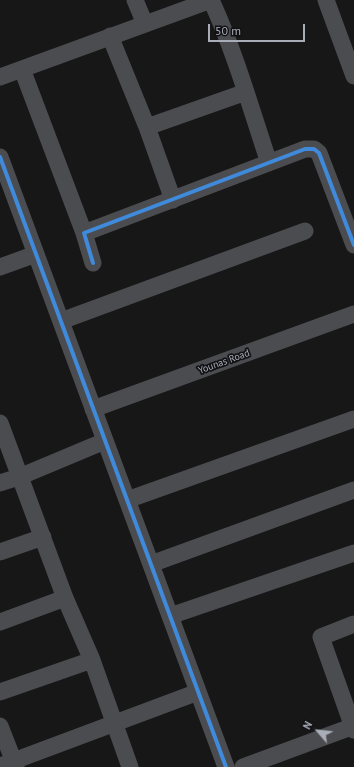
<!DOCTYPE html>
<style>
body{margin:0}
#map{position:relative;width:354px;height:767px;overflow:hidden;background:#171717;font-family:"PT Sans",sans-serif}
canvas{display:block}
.north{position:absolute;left:298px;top:711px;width:40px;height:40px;-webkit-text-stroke:3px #111113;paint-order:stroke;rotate:298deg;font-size:11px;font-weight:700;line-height:16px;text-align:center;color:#a8adb8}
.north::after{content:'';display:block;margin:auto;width:14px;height:18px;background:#a8adb8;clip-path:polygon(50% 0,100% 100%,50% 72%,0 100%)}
.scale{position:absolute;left:208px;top:24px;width:97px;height:18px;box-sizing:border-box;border:2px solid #a8adb8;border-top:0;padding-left:5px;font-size:12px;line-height:14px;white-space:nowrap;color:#a8adb8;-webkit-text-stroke:3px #111113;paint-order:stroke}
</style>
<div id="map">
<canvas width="354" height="767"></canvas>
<div class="north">N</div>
<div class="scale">50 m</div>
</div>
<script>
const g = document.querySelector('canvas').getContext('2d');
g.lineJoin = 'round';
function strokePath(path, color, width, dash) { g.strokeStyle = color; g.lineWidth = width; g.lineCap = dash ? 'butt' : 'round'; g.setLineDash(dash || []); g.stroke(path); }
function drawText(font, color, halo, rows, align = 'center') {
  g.font = font + ' "PT Sans",sans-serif'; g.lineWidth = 3.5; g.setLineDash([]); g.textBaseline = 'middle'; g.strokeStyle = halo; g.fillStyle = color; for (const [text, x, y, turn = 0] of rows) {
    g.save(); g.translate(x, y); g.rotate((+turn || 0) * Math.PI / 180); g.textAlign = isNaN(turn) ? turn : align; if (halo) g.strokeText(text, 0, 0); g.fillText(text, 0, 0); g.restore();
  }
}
const minor = new Path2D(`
 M135,0L145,24
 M211,0C235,52 251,109 269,163
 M326,0L354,76
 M110,36L147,127L173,200
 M22,69L84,233
 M0,77L211,0
 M147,127L246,92
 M0,157L226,767
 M93,263L84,233L305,149H314L319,153L354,245
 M0,267L36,254
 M61,321L305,231
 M93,409L354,314
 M0,423L65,598L92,660L130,767
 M0,483L19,477L105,441
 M127,500L354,419
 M0,552L43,537
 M151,564L354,490
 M170,616L354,553
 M0,622L65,598
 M354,624L321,637L354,730
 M0,692L92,660
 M0,726L16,767
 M0,766L198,692
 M243,767L354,726`);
const cycleway = new Path2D(`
 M0,157L226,767
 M93,263L84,233L305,149H314L319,153L354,245`);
const streetNames = [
 ["Younas Road",224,362,-20]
];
strokePath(minor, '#4b4c50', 17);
strokePath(cycleway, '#408adc', 4);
drawText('10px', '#a8adb8', '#111113', streetNames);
</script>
